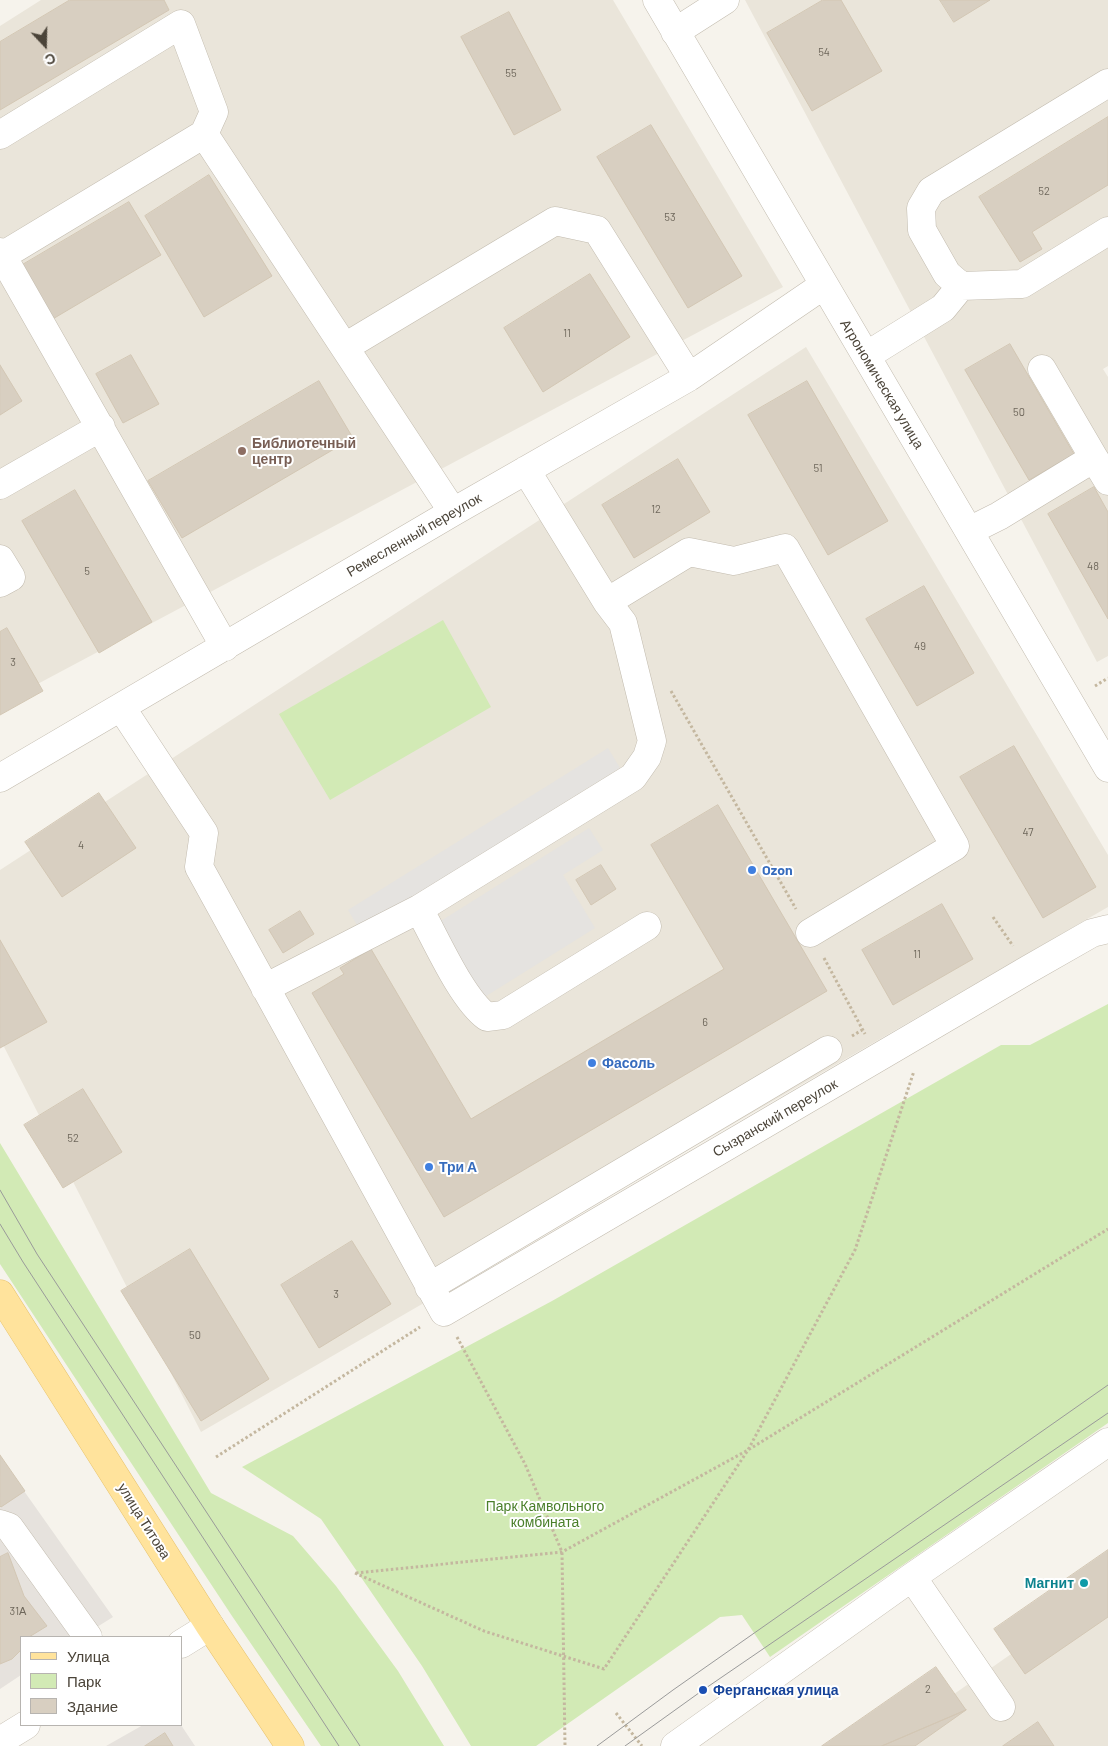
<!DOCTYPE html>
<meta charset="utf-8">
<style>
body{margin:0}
#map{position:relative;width:1108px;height:1746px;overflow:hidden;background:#f6f3ec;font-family:Barlow,sans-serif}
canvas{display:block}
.legend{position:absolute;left:20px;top:1636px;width:162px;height:90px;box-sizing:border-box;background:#fff;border:1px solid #b7b4b0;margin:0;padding:6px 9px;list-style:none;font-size:15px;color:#4b4439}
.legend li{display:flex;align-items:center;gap:10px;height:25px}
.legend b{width:25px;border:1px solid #b7b4b0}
.north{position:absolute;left:20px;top:20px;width:50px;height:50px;-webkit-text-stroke:4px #fff;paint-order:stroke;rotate:159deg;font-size:14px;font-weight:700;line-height:20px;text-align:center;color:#4b4439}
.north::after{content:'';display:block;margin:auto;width:18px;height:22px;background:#4b4439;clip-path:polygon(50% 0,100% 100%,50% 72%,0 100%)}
</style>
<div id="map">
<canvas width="1108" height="1746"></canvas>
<ul class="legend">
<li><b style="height:6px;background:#ffe39c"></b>Улица</li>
<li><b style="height:14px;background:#d2eab5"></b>Парк</li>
<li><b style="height:14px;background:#d8cfc1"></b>Здание</li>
</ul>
<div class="north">С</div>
</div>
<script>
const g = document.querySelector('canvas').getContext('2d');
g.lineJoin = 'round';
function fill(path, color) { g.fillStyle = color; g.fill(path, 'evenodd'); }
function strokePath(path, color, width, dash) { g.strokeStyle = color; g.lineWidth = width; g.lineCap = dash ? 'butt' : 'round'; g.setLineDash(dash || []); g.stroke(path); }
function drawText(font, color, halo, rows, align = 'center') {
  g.font = font + ' Barlow,sans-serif'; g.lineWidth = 4; g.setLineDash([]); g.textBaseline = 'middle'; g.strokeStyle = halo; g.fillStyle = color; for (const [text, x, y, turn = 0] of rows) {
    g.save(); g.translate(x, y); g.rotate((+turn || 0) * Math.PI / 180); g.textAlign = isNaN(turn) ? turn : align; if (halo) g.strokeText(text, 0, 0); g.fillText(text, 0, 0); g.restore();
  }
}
const residential = new Path2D(`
 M41,0H613L783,287L0,704V26Z
 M745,0H1108V366L1103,369L1108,377V656L1097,662Z
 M806,347L1108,855V907L201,1432L0,1039V870Z
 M1108,1586V1746H880Z`);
const industrial = new Path2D(`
 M0,1457L113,1617L81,1637H21V1675L0,1689Z
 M143,1725H181L195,1746H106Z`);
const green = new Path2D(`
 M443,620L491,707L330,800L279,714Z
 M1108,1004V1423L770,1657L742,1615L720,1617L536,1746H471L422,1666L321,1519L242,1467L552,1301L1001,1045H1030Z
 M0,1143L211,1493L293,1536L336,1586L398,1671L444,1746H321L232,1616L0,1264Z`);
const parking = new Path2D(`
 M608,748L620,768L360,930L348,910Z
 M589,828L603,850L563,875L595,928L483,998L436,924Z`);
const building = new Path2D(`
 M70,0H164L169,10L0,110V42Z
 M823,0H841L882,71L812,111L767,33Z
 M940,0H990L954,22Z
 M509,12L561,110L514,135L461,37Z
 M1108,117V185L1032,232L1042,249L1020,262L979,197Z
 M651,125L742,276L688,308L597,157Z
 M209,175L272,276L204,317L145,216Z
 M129,202L161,255L51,320L19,267Z
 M590,274L630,337L543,392L504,328Z
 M1010,344L1074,454L1029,480L965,370Z
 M131,355L159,404L123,423L96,374Z
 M0,365L22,401L0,415Z
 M319,381L353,438L182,538L148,481Z
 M807,381L888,521L828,555L748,415Z
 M678,459L710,512L634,558L602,505Z
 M1094,487L1108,512V619L1048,514Z
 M75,490L152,622L99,653L22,521Z
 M924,586L974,673L917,706L866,619Z
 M7,628L43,691L0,715V632Z
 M1014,746L1096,887L1043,918L960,777Z
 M99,793L136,848L62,897L25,842Z
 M718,805L827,991L444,1217L312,993L344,974L340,968L371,949L471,1119L724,969L651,845Z
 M601,865L616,889L591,905L576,880Z
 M942,904L973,959L893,1005L862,950Z
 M300,911L314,934L283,953L269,930Z
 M0,940L47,1022L0,1048Z
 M83,1089L122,1152L63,1188L24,1125Z
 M352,1241L391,1304L319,1348L281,1285Z
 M190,1249L269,1379L201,1421L121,1291Z
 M0,1455L25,1491L1,1507L0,1506Z
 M1108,1550V1617L1025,1674L994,1629Z
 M8,1553L24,1596L47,1626L29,1637H21V1650L12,1659L0,1664V1557Z
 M936,1667L966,1710L882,1746H822Z
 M966,1710L915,1746H882Z
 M1038,1722L1054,1746H1003Z
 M165,1733L173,1746H145Z`);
const path = new Path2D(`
 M1095,686L1108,678
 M671,691L796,909
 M993,917L1013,946
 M824,958L865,1034
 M852,1036L862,1030
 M457,1337L525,1464L562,1552L565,1746
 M216,1457L420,1327
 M355,1573L484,1631L604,1669L748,1450L855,1250L914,1071
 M356,1573L562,1552L748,1450L1108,1229
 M616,1713L642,1746`);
const minor = new Path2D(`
 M657,0L1108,768
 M675,32L725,0
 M1108,83L931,191L921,208L922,230L947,274L961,286L1022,284L1108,231
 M0,135L181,24L214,112L204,134L453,512
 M0,252L225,647
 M2,256L204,134
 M345,347L555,221L597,230L689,377
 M866,356L943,308L961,286
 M1094,458L1108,481
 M0,485L101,427
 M969,531L999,516L1094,458L1042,369
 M0,559L11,577L0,583
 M607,602L689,552L734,561L785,548L955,846L810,933
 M121,707L204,833L199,867L444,1312L1029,969L1092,933L1108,929
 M0,778L453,512L689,377L824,285
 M419,909C436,939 461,998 487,1017L503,1015L647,926
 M265,988L419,909L633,777L647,757L652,741L623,623L607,602L526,470
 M429,1287L828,1050
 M0,1524L9,1527L88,1637
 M912,1577L1001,1707
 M181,1644L210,1626
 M0,1741L26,1725
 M675,1746L912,1577L1108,1442`);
const major = new Path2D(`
 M0,1294L210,1626L290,1746`);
const tram = new Path2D(`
 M0,1190L37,1254L360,1746
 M0,1224L23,1262L339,1746
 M597,1746L673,1690L1108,1385
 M625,1746L703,1690L1108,1413`);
const markers = [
 [242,451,5,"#8d6e63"],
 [752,870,5,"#3f7fe0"],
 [592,1063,5,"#3f7fe0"],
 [429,1167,5,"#3f7fe0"],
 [1084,1583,5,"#0f9aa8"],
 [703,1690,5,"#1a4fb4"]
];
const numberNames = [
 ["54",824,52],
 ["55",511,73],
 ["52",1044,191],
 ["53",670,217],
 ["11",567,333],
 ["50",1019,412],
 ["51",818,468],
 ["12",656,509],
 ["48",1093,566],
 ["5",87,571],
 ["49",920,646],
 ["3",13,662],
 ["47",1028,832],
 ["4",81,845],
 ["11",917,954],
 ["6",705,1022],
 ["52",73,1138],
 ["3",336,1294],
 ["50",195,1335],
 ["31А",18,1611],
 ["2",928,1689]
];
const streetNames = [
 ["Агрономическая улица",882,384,59],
 ["Ремесленный переулок",414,535,-30],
 ["Сызранский переулок",775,1118,-30],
 ["улица Титова",144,1521,58]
];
const educationNames = [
 ["Библиотечный",252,443],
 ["центр",252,459]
];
const shopNames = [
 ["Ozon",762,870],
 ["Фасоль",602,1063],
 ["Три А",439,1167]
];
const parkNames = [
 ["Парк Камвольного",545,1506],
 ["комбината",545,1522]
];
const cultureNames = [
 ["Магнит",1074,1583]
];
const transitNames = [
 ["Ферганская улица",713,1690]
];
fill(residential, '#eae5da');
fill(industrial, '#e6e2dd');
fill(green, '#d2eab5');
fill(parking, '#e5e3e0');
fill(building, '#d8cfc1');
strokePath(building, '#d3c7b4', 1);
strokePath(minor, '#c2bbae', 29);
strokePath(major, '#e6c16a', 29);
strokePath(path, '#c4b79f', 3, [2.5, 2.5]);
strokePath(minor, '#fff', 28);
strokePath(major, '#ffe39c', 28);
strokePath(tram, '#9a9a9a', 1);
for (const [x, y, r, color] of markers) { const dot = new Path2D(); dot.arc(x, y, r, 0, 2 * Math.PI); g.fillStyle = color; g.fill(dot); strokePath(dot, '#fff', 2); }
drawText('11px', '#6e675b', null, numberNames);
drawText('14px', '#4b4439', '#fff', streetNames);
drawText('bold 14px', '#785e54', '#fff', educationNames, 'left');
drawText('bold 14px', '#366cbe', '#fff', shopNames, 'left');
drawText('14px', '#4a7f2a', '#fff', parkNames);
drawText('bold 14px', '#0d838f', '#fff', cultureNames, 'right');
drawText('bold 14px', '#164399', '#fff', transitNames, 'left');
</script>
